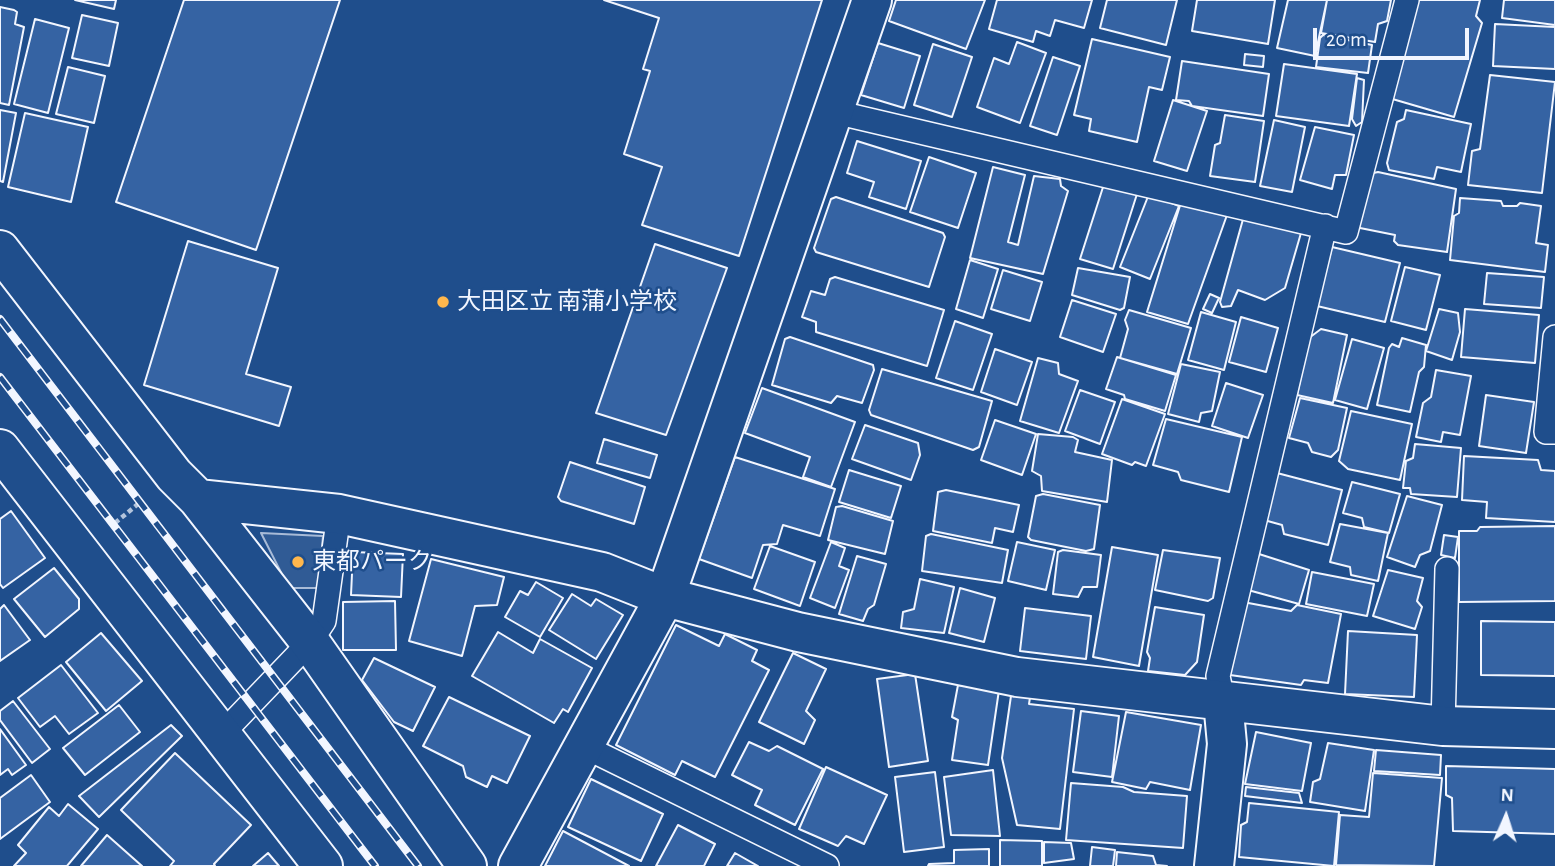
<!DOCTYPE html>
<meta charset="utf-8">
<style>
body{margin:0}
#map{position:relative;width:1555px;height:866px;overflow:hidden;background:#1f4e8c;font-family:"Alegreya Sans",sans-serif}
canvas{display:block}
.north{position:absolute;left:1471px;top:782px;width:70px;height:70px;-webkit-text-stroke:5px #1f4e8c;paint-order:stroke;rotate:3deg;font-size:19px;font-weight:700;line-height:28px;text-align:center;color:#f2f6ff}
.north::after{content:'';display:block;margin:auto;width:24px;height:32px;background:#f2f6ff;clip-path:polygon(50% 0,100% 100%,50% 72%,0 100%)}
.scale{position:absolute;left:1313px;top:28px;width:156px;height:32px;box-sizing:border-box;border:4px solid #f2f6ff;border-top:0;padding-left:9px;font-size:21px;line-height:24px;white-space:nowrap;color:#f2f6ff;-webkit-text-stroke:5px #1f4e8c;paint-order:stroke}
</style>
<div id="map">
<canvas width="1555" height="866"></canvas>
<div class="north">N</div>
<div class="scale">20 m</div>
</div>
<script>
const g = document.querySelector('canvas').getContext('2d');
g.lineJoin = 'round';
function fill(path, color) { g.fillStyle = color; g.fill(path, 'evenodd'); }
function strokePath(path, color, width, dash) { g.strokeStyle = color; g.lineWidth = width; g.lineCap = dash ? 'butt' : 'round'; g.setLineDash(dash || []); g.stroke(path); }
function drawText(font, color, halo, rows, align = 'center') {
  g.font = font + ' "Alegreya Sans","Noto Sans JP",sans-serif'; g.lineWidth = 5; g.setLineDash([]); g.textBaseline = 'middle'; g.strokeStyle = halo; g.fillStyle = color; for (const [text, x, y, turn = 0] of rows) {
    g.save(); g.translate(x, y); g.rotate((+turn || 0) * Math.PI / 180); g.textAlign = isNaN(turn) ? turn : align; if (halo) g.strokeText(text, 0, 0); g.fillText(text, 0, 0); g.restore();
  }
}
const parking = new Path2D(`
 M261,533L323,536L318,588H289Z`);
const building = new Path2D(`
 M75,0H116L114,9Z
 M184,0H340L256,250L116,202Z
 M604,0H822L739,256L642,225L662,167L624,154L650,71L643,69L659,18Z
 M896,0H985L966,49L889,21Z
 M997,0H1092L1084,28L1055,20L1050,36L1036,31L1033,42L989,29Z
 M1107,0H1177L1166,45L1100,28Z
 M1197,0H1275L1268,44L1192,31Z
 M1288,0H1327L1315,56L1277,48Z
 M1327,0H1391L1387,21L1378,24L1375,42L1321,33Z
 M1418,0H1480L1476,16L1482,23L1454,117L1389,98Z
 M1504,0H1555V25L1502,18Z
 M0,7L14,10L17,12L15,24L24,27L9,105L0,103Z
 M82,15L118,23L109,66L72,58Z
 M35,19L69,28L48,113L14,104Z
 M1495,24L1555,27V69L1493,66Z
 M1323,35L1372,45L1368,73L1316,67L1320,38Z
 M1092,39L1170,57L1162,90L1149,87L1137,142L1089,131L1091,119L1074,115Z
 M1017,42L1046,53L1020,123L977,107L994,58L1009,64Z
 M878,43L920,56L904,108L861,95Z
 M933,44L972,57L952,117L914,105Z
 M1245,54L1264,56L1263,67L1244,65Z
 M1053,57L1080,66L1057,135L1030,126Z
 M1182,61L1269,74L1263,116L1192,106L1189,101L1176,100Z
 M1284,64L1357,74L1349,126L1276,116Z
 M68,67L105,76L94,123L56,114Z
 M1490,75L1555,82L1542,193L1468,185L1472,151L1480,149Z
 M1357,78L1364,80L1362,122L1356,126L1352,119Z
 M1173,100L1207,111L1187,171L1154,161Z
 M0,110L16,113L3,182L0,181Z
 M1406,110L1471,124L1461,172L1437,167L1434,179L1389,170L1387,163L1397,122L1404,119Z
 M25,113L88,127L71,202L8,187Z
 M1225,115L1264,121L1255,182L1210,176L1215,145L1220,143Z
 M1274,120L1305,127L1292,192L1260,186Z
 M1315,127L1354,135L1346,175H1335L1332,189L1300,180Z
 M857,141L921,161L906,209L869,197L874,182L847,173Z
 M929,157L976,173L958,228L910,212Z
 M993,167L1025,175L1008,242L1018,245L1034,176L1060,179L1061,186L1068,191L1043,274L970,258Z
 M1378,172L1456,189L1447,252L1398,245L1394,241L1395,235L1360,228L1357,225L1369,174Z
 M1104,184L1137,194L1113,269L1080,259Z
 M1149,194L1179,206L1150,279L1120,267Z
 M836,197L943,233L945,237L929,287L816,252L814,248L831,199Z
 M1460,198L1501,201L1503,206H1517L1520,203L1541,206L1536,243L1548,245L1545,272L1450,260L1454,216L1459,213Z
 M1182,199L1227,215L1188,324L1147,312Z
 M1245,212L1301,233L1285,288L1265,300L1238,290L1231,306L1222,307L1220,302Z
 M188,241L278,268L246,374L291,387L279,426L144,385Z
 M655,244L727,268L666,435L596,413Z
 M1332,247L1400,263L1385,322L1317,306Z
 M970,260L998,269L983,318L956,309Z
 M1405,267L1440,275L1426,330L1391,321Z
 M1078,268L1130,277L1124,308L1120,310L1072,295Z
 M1003,270L1042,282L1030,321L991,309Z
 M1487,273L1544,277L1541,308L1484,304Z
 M835,277L944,310L927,366L816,332V322L802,317L811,291L825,295L830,279Z
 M1210,294L1219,298L1212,313L1203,309Z
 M1072,300L1116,314L1103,352L1060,337Z
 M1439,309L1458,313L1460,332L1452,360L1426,351Z
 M1465,309L1539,315L1535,363L1461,357Z
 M1129,310L1191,328L1177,374L1120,358L1128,329L1125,320Z
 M1201,312L1236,322L1224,370L1188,360Z
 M1241,317L1278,328L1266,372L1229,362Z
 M955,321L992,334L973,390L936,378Z
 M1321,329L1347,335L1333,403L1297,395L1309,338Z
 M790,337L873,365L874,370L862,403L837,396L831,403L772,385L785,339Z
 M1402,338L1426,345L1424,367L1419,372L1410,412L1377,405L1389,348L1392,344L1399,347Z
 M1352,339L1384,348L1367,409L1335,400Z
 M995,349L1032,362L1017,405L981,392Z
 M1117,357L1176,375L1165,411L1125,399L1124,395L1106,389Z
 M1038,358L1058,363L1059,374L1078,381L1059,433L1020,421Z
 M1181,364L1220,372L1212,411L1201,413L1199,422L1168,414Z
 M882,369L992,401L979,447L973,450L871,415L869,410Z
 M1436,370L1471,376L1460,435L1443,432L1441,442L1416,437L1423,403L1431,397Z
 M1226,383L1263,395L1248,438L1212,426Z
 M762,388L855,422L831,487L803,477L810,457L745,433Z
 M1080,390L1115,402L1100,444L1065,431Z
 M1486,395L1534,402L1526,453L1479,446Z
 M1300,398L1347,408L1338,450L1331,457L1312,452L1308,443L1289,438Z
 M1122,399L1165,414L1146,466L1135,462L1132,465L1102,454Z
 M1351,411L1412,424L1400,480L1348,469L1339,461Z
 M1166,419L1242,437L1229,492L1181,480L1178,472L1153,465Z
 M995,420L1036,434L1022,475L981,460Z
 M865,425L918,443L920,455L911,480L852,459Z
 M1038,434L1073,437L1078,440L1075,452L1112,460L1107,502L1042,491L1041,476L1032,471Z
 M604,439L657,455L650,478L597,463Z
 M1415,444L1461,448L1457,497L1411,494L1410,488H1403L1406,461L1413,458Z
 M1464,456L1538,460L1541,470L1555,471V522L1486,518L1487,502L1462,500Z
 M735,457L835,489L820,536L783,525L777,544L763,545L752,578L699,559Z
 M570,462L645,487L634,524L561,501L558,497Z
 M849,470L901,486L891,518L839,502Z
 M1277,473L1342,490L1328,545L1284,534L1282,525L1264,520Z
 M1352,482L1400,494L1389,533L1364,527L1362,518L1343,513Z
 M946,490L1019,505L1013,532L995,528L992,543L933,531L938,492Z
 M1043,494L1100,505L1094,549L1086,551L1031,540L1028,537L1036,496Z
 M1407,496L1442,505L1430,551L1420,555L1415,567L1387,557Z
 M842,506L893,521L885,554L828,540L836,507Z
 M11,511L45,558L3,588L0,584V519Z
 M1340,524L1388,533L1378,581L1351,575L1350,567L1330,562Z
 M1555,526V601L1459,602V531H1477L1480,527Z
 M931,534L1008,550L1002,583L922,571L926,536Z
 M1444,535L1458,537L1455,558L1441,555Z
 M831,542L845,548L839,566L849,570L835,608L810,598Z
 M1017,542L1055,550L1046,590L1008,581Z
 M770,546L815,562L800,606L754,589Z
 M1112,547L1158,555L1139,666L1093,657Z
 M1063,550L1101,555L1097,587H1083L1078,597L1053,594L1058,552Z
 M1163,550L1220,558L1213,598L1208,601L1155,590Z
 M353,552L403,554L401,597L351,595Z
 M1259,554L1309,570L1299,604L1248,590Z
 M857,556L886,564L874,605L868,609L863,621L839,614Z
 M431,559L504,577L497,605L475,606L462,656L409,641Z
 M54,568L79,599V609L45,637L14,599Z
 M1388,570L1423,578L1417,601L1422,607L1415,629L1373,616Z
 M1312,572L1374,584L1367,616L1306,604Z
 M920,579L954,587L944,633L901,628L903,612L914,609Z
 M536,582L563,598L540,637L505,617L520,591L528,595Z
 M960,588L995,598L984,642L949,633Z
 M572,594L591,606L596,599L623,615L596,659L549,630Z
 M395,601L396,650H343V602Z
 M1243,602L1291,611L1297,605L1341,614L1328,683L1304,680L1301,685L1230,675Z
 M4,605L30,640L0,661V609Z
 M1155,607L1204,615L1197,662L1185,675L1148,671L1150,658L1147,652Z
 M1025,608L1091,616L1086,659L1020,651Z
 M1481,621L1555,622V676L1481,675Z
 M676,625L719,646L725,634L757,650L752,661L769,670L715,777L682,761L675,775L616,745Z
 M1348,631L1417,635L1414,697L1345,694Z
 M498,632L533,653L540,639L592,668L568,712L563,709L554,723L472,676Z
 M101,633L142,681L106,711L66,662Z
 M793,653L826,669L806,711L815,720L804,744L759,722Z
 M374,658L435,687L413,731L394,722L362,680Z
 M61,665L98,713L69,734L55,716L40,727L18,698Z
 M915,674L928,761L889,767L877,679Z
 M958,685L999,690L988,765L952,760L958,720L952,717Z
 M1012,689L1031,691L1029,704L1074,709L1060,829L1017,825L1002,758Z
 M449,697L530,736L507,783L492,776L487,787L466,777L463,766L423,746Z
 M13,701L50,749L32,763L0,720V711Z
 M119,705L140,732L85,775L63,748Z
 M1081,711L1119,716L1112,777L1073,772Z
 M1126,712L1201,725L1190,790L1150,782L1146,789L1112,782Z
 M171,725L182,736L99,817L79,796Z
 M0,729L26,765L12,775L8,769L0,775Z
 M1256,732L1311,743L1302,791L1245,784Z
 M749,742L769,751L777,746L823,769L795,825L755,805L762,790L732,775Z
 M1328,743L1374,750L1365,811L1310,802L1313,782L1320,779Z
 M1376,750L1441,755L1440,775L1374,771Z
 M175,753L251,825L214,864L215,866H170L174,861L121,810Z
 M1446,766L1555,769V834L1453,831L1452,798L1446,795Z
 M826,767L887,795L864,844L846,836L838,846L799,829Z
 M993,770L1000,836L951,835L944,777Z
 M935,772L944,847L904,852L895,777Z
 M1373,773L1442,778L1434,866L1336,865L1340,815L1369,817Z
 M31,775L50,802L0,839V798Z
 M591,779L663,814L641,861L568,827Z
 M1071,783L1123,787L1134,792L1187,796L1183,848L1066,840Z
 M1246,787L1299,793L1302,803L1245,796Z
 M1249,803L1339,812L1334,866L1239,857L1241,825L1247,822Z
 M68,804L98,829L67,866H14L26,853L18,845L49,807L59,816Z
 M678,825L715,844L704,866H656Z
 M563,831L629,866H545Z
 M107,835L142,866H81Z
 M1000,840L1042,841V866H1000Z
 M1044,842L1071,843L1074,859L1044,863Z
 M1092,847L1115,850L1113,866H1090Z
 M989,849V866H928L929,864L954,863V850Z
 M1117,852L1153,856L1156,865L1167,866H1116Z
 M268,853L279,866H253Z
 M735,853L758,866H727Z`);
const path = new Path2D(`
 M115,523L138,504`);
const service = new Path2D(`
 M835,112L1346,232L1407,0
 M1555,337L1546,432H1555
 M1223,701L1218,676L1325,226
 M1443,726L1447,569
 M220,736L310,642L324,621L339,514
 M583,746L827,866`);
const minor = new Path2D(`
 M0,250L174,475L198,499L310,642L467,866
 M0,449L323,866
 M198,499L339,514L602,572L665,597L798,632L1017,677L1443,726L1555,729
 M518,866L665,597L872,0
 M1214,866L1227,744L1223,701`);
const rail = new Path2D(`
 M0,319L418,866
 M0,377L375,866`);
const markers = [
 [443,302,7,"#ffb74d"],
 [298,562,7,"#ffb74d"]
];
const poiNames = [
 ["大田区立 南蒲小学校",457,302],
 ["東都パーク",312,562]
];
fill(parking, '#305b95');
strokePath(parking, '#a8bbd7', 2);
fill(building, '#3563a3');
strokePath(building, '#f2f6ff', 2);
strokePath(service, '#f2f6ff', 26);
strokePath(minor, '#f2f6ff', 42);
strokePath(path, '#b3c4dc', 4.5, [5, 3.5]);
strokePath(service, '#1f4e8c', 23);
strokePath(minor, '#1f4e8c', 38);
strokePath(rail, '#f2f6ff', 8);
strokePath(rail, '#1f4e8c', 5, [16]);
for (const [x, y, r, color] of markers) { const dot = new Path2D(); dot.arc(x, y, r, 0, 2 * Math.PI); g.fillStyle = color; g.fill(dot); strokePath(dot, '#1f4e8c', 2.5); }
drawText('24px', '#f2f6ff', '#1f4e8c', poiNames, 'left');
</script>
